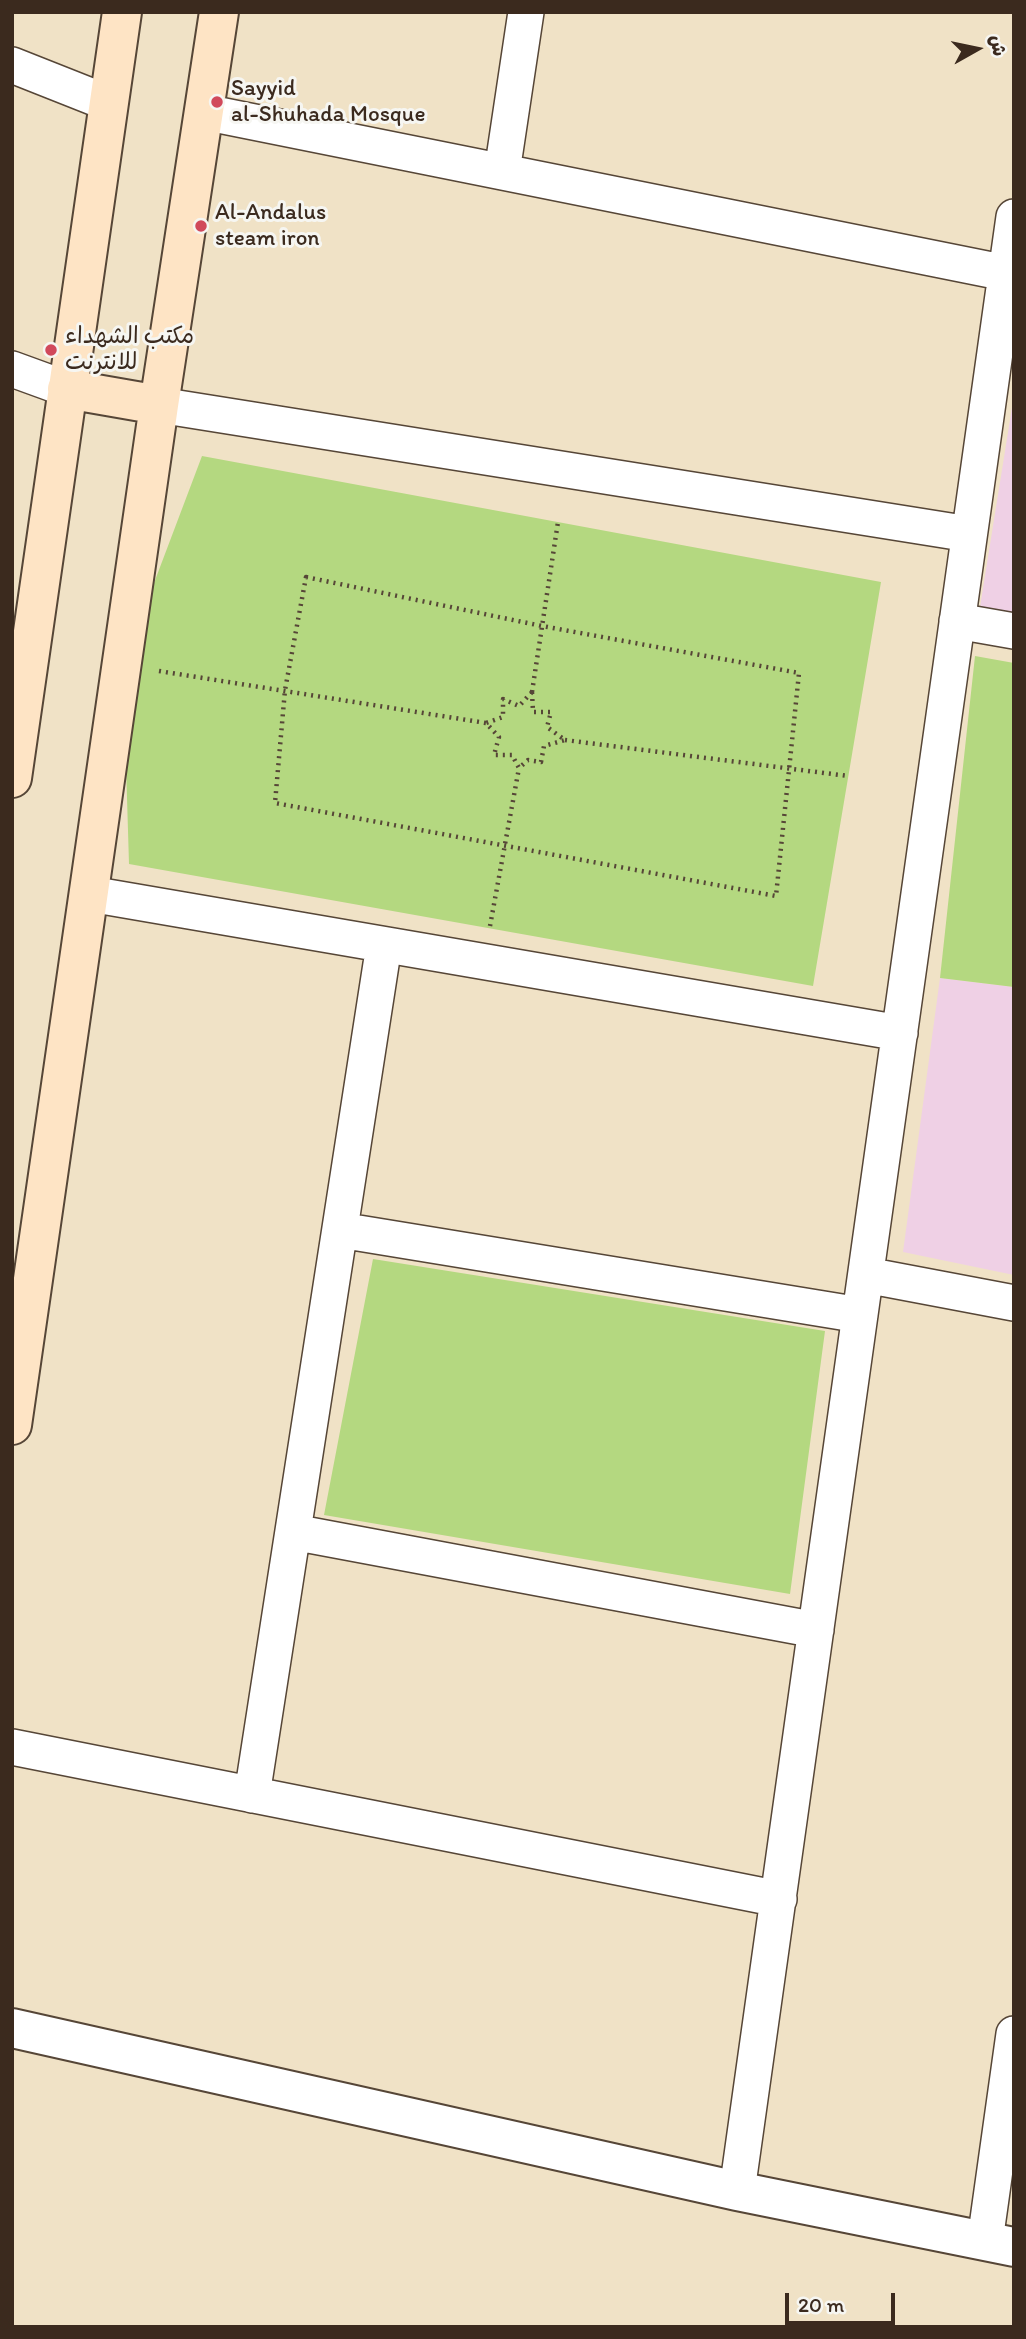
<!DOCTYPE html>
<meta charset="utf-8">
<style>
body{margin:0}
#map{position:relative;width:1026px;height:2339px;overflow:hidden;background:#f0e2c6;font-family:Itim,"Playpen Sans Arabic",sans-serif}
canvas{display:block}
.frame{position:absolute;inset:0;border:14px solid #3b2a1e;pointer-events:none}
.north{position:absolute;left:942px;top:14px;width:70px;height:70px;-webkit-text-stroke:5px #f6f6f2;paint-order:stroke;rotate:81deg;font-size:19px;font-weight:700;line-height:28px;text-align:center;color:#3b2a1e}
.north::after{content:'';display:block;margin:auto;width:24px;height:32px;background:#3b2a1e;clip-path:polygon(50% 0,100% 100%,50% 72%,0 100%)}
.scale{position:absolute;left:785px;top:2293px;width:110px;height:32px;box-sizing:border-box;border:4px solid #3b2a1e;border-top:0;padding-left:9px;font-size:21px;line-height:24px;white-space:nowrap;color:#3b2a1e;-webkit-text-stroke:5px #f6f6f2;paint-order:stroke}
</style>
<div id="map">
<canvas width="1026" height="2339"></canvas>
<div class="frame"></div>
<div class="north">ش</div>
<div class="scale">20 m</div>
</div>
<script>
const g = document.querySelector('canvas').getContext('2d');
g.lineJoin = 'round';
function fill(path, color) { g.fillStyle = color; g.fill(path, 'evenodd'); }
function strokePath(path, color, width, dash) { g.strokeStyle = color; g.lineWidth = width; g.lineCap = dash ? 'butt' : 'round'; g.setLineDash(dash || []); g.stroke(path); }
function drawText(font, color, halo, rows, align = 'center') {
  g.font = font + ' Itim,"Playpen Sans Arabic",sans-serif'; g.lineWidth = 6; g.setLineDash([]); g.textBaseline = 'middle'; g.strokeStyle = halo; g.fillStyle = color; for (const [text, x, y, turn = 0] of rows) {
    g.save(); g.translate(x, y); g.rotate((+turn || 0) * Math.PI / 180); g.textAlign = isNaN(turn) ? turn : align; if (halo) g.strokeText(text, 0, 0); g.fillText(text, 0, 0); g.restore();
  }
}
const built = new Path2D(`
 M1014,395V613L980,607Z
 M940,978L1014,987V1275L903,1252Z`);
const green = new Path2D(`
 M202,456L881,582L813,986L129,864L123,665Z
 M975,656L1014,663V987L940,978Z
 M373,1259L825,1331L790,1594L324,1515Z`);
const path = new Path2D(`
 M306,577L542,626L799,673L776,896L275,803L285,690Z
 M159,671L486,723
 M532,692L533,712H551L547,727L565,740L544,746L541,762L528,760L519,768L512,755H494L499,737L486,723L503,717V699L519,706Z
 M532,692L558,522
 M565,740L848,776
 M490,926L519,768`);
const minor = new Path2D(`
 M12,65L108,103
 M204,112L1006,273
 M502,172L526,12
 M12,369L67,389
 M159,405L969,534
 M957,621L1014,631
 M90,894L900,1033
 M340,1230L860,1315
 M866,1275L1014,1303
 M293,1532L816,1630
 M12,1747L779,1899
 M252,1795L384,945
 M737,2191L1014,217
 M985,2241L1014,2034`);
const tertiary = new Path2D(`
 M12,2028L737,2191L1014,2247`);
const secondary = new Path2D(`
 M67,389L159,405
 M12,778L122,12
 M12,1425L159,405L219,12`);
const markers = [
 [217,102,7,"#d1495b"],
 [201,226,7,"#d1495b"],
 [51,350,7,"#d1495b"]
];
const poiNames = [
 ["Sayyid",231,89],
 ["al-Shuhada Mosque",231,115],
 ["Al-Andalus",215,213],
 ["steam iron",215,239],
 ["مكتب الشهداء",65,337],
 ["للانترنت",65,363]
];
fill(built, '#efd0e5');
fill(green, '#b4d880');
strokePath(minor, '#564637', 38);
strokePath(tertiary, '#564637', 42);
strokePath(secondary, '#564637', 42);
strokePath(path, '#564637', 4.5, [2, 5]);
strokePath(minor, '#fff', 35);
strokePath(tertiary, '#fff', 38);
strokePath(secondary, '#fee4c5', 38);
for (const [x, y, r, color] of markers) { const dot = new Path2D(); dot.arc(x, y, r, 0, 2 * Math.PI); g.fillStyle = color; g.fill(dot); strokePath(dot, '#f6f6f2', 2.5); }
drawText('23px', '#3b2a1e', '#f6f6f2', poiNames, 'left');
</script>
